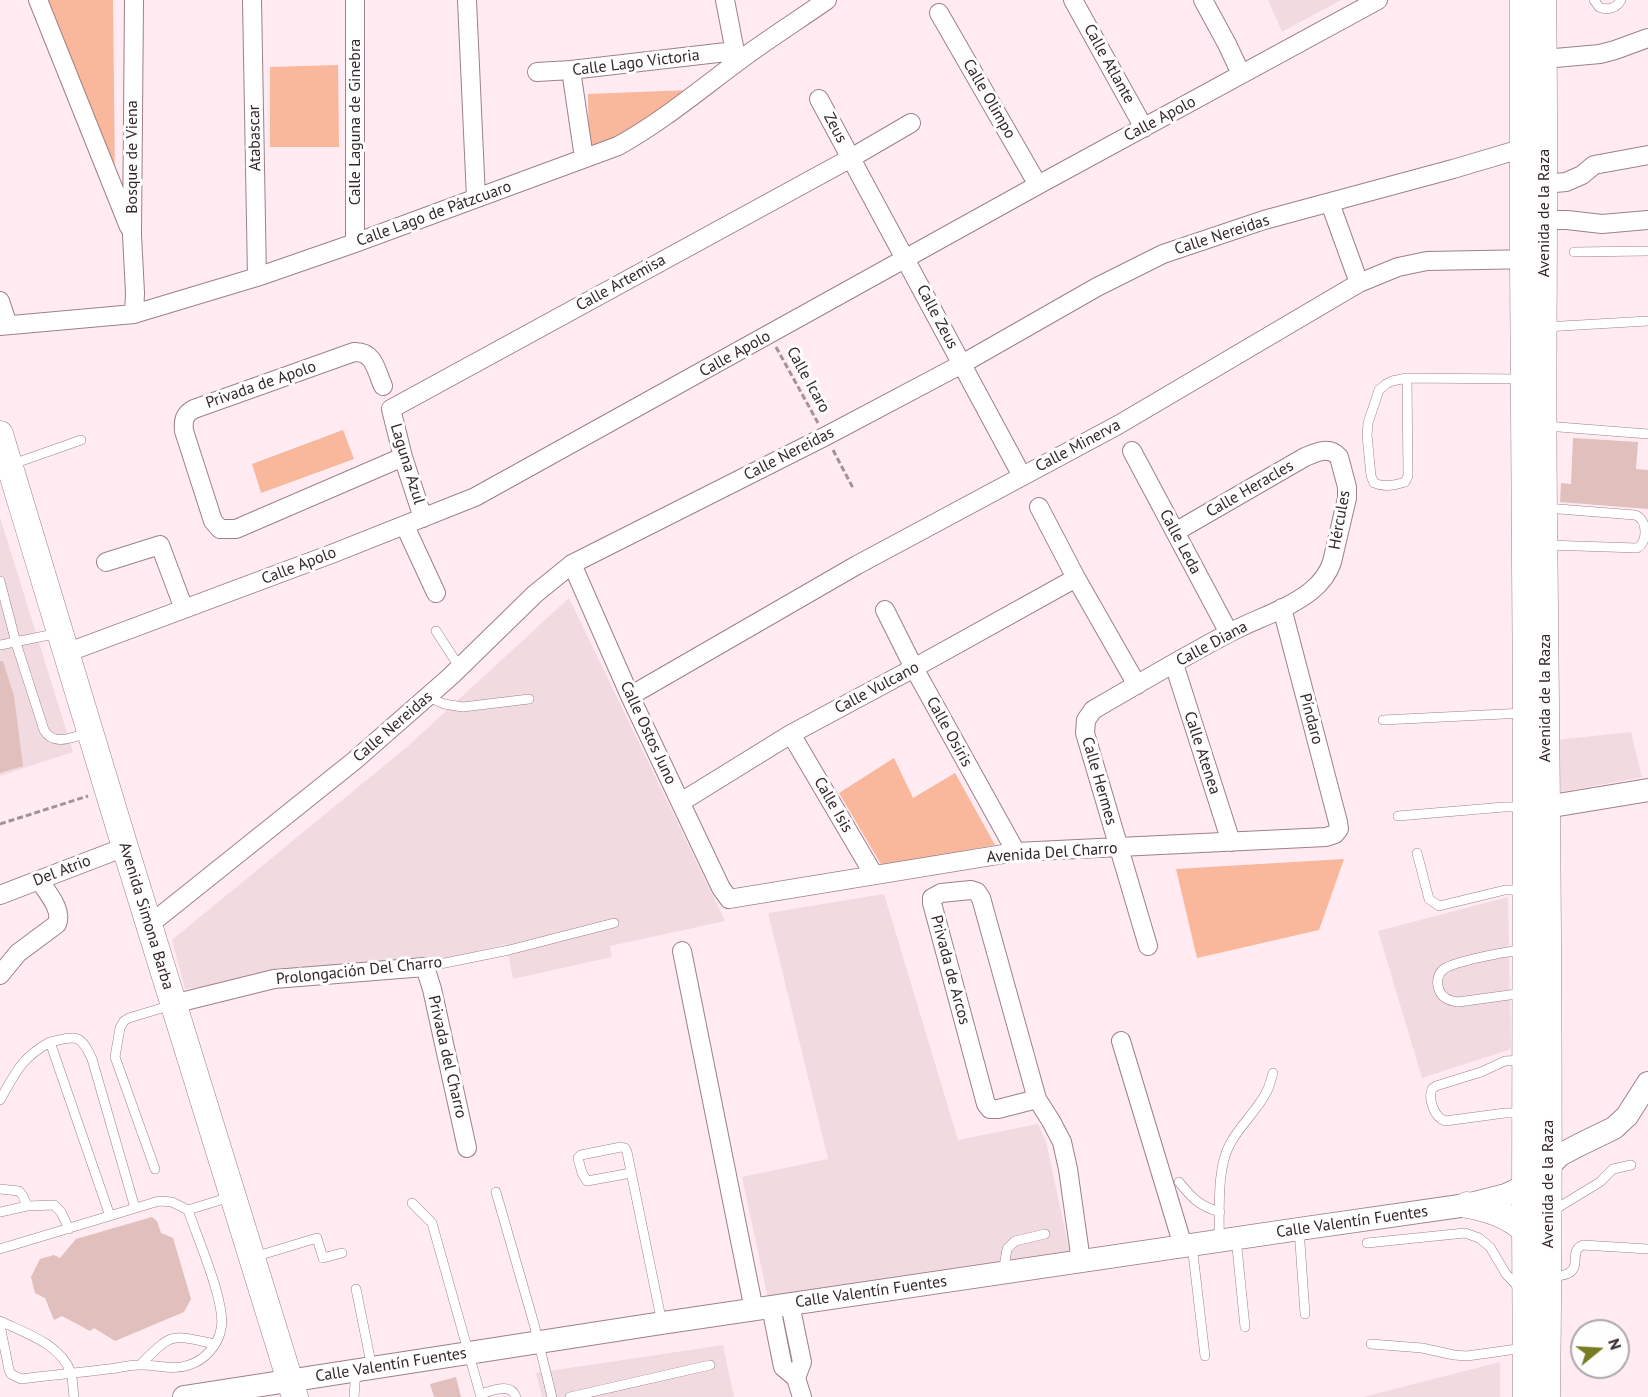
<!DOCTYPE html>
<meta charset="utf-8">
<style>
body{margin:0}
#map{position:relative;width:1648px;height:1397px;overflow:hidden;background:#ffebf1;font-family:"PT Sans",sans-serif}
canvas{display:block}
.north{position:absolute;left:1570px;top:1319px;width:60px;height:60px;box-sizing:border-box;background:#fefefe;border:2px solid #ada8aa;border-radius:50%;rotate:72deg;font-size:16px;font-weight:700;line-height:24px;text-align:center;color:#33272b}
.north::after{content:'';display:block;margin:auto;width:21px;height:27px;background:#767b24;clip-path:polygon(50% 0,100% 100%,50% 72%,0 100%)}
</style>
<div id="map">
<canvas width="1648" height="1397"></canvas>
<div class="north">N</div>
</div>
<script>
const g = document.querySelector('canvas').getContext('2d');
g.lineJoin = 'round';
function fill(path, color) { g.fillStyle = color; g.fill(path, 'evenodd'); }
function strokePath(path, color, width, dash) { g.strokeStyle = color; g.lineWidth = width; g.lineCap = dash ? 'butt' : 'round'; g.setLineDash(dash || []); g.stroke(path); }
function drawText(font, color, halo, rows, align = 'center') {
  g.font = font + ' "PT Sans",sans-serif'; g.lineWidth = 6; g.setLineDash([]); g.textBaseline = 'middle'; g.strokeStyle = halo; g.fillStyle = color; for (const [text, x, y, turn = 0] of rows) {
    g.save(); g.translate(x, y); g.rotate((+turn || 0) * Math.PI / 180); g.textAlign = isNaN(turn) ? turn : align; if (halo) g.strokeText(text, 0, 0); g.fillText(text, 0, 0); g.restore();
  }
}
const built = new Path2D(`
 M1268,0H1341L1282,32Z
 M0,517L73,752L0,776Z
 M569,598L725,921L610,946L612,957L513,979L506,944L404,969L318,972L185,989L172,940L408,746Z
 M1631,732L1642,777L1561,792L1557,740Z
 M884,894L958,1140L1038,1124L1046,1141L1070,1254L769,1303L742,1177L828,1159L768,913Z
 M1508,897L1511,1049L1422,1078L1378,931Z
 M723,1345L734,1397H542L536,1373Z
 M1500,1362V1397H1363Z`);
const green = new Path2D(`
 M46,0H113L115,182Z
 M338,65L339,147H270V67Z
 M690,90L626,137L589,151L588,94Z
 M343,430L354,459L261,493L252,464Z
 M894,758L913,798L955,773L995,845L882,866L839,793Z
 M1344,859L1319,930L1197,958L1176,869Z`);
const building = new Path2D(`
 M1573,438L1638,442L1636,469L1648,470V509L1560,502L1561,483L1571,484Z
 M0,661H3L14,696L23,766L0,773Z
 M152,1217L157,1221L161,1233L173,1238L191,1299L184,1312L115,1341L94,1328L90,1331L62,1316L54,1320L45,1298L35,1293L31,1277L40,1259L54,1255L60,1258L76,1239Z
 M456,1377L461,1397H434L430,1384Z`);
const path = new Path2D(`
 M776,347L818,423
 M833,450L853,488
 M0,824L88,796`);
const service = new Path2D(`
 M1594,0L1599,7C1607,11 1617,8 1621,0
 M1574,252L1648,251
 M1545,327L1648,321
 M1407,378L1408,476L1405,482C1396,485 1383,487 1374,483L1371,476L1367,435L1368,423L1379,390L1386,384L1392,381L1407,378L1522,379
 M1546,426L1648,434
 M10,465L81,440
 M1546,508L1635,515C1648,519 1648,543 1637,548L1547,545
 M0,581L16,643L44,730C54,747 72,737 87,733
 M436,631L460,668
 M0,645L59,633
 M428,697L444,704L463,707L529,699
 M1383,720L1524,713
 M1398,816L1504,807H1524
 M1417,853L1429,899L1439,906L1505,890H1523
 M1523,950C1509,951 1455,961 1444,969C1438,973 1436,982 1439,990C1442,998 1450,1001 1458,1002L1524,993
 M425,967L509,950L614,923
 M1523,1060L1505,1061L1481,1072L1436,1086L1432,1089C1428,1099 1434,1117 1445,1121L1505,1113H1524
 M0,1100C16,1072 21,1058 50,1042
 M155,1169L115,1057L120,1028L124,1021L129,1018L172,1005
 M631,1173L587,1181L582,1173L578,1158L581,1155L621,1147L625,1148L627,1152L662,1323
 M1179,1182C1192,1198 1199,1206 1220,1212
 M0,1189L19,1191L23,1196L27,1206
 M496,1192L534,1324L552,1397
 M412,1203L432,1223L481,1397
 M1551,1207H1559L1600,1182L1613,1169L1631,1165
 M0,1212L27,1206L54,1205L61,1212L69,1229
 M110,1216L50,1042C76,1036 80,1033 92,1059L135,1208
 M1299,1229L1305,1314
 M1236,1238L1245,1327
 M1219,1241C1220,1213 1216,1169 1230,1144C1240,1125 1257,1111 1267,1091C1270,1085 1271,1079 1273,1073
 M1367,1243L1465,1233L1479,1238L1490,1247L1506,1274L1521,1290
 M1192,1245L1205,1356
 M0,1249L159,1201L172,1202L188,1210L230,1197
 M254,1257L317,1238L323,1258L342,1253
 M1003,1273L1007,1249L1015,1241L1045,1234
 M1550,1277C1556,1276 1564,1276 1569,1273C1581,1266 1569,1250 1583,1245L1648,1249
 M356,1289L372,1368
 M0,1321C25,1333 61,1344 71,1373C73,1381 73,1389 74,1397
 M0,1325L9,1370L11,1374L21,1379C50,1375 79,1373 108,1369C118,1368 129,1365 139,1365C156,1364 172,1371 189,1365C205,1360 218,1345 221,1329C227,1305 197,1237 188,1210
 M1371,1344L1422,1348L1454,1355L1467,1356L1524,1348
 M141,1364C174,1331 171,1335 215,1344
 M480,1394C493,1391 510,1382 516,1397
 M354,1397L356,1370
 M570,1397L710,1365`);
const minor = new Path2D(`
 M38,0L129,227
 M134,0L132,235L135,293L134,314
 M252,0L257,277
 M355,0V243
 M467,0L476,198
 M725,0L737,62
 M1073,0L1144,128
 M1203,0L1227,44L1241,74
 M939,13L1038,185
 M1544,59L1600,54L1615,50L1648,38
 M571,70L584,158
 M537,72L571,70L735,51
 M819,99L1022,476
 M1544,184L1566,182L1582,175L1594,165L1648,155
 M1330,203L1359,283
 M1545,220H1567L1602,224L1648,220
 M0,301L8,325
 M0,326L134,314L257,277L355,243L618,146C660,123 697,92 736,63C765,41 797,21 827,0
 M383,386C376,370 374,351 354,352L194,409C184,414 183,421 184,431L213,521L220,529H236L403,457
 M1132,451L1229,633
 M1039,507L1076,578L1137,685
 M423,518L403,457L391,409L851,158L911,123
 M405,526L436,593
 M106,562L160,545L184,609
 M572,564L630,696L721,888L729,899L1016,852L1326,837L1335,834L1339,829L1338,822L1282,608
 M885,610L914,668L1016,852
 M66,653L334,553L475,497L1038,185L1378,0
 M1174,664L1231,842
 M630,696L857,565L1118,425L1359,283L1398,267L1427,261L1535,259
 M791,734L874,875
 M681,802L791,734L914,668L1076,578
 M0,895L125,847
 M149,925L354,761L451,676L535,594L572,564L826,436L962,364L1097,287L1163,254L1264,220L1453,169L1524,148
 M1148,946L1085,733L1086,720L1093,710C1138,684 1183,657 1229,633C1255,619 1287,610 1311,591C1321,583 1328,574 1332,562L1347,498V487L1339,457C1329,446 1317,452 1305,457L1175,532
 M682,951L754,1310
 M0,975L18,953L57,924C63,909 47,893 40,881
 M173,1004L274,979L425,967L432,989L467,1148
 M1121,1041L1183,1246
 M1037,1099L998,1109H990L986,1104L932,903V898L941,893L971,890L977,892L981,898L1037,1099L1051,1121L1062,1142L1068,1169L1081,1261
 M790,1304L802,1362L796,1378
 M771,1307L783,1367L796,1378L802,1397`);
const tertiary = new Path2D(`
 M1531,807H1546L1648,790
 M184,1397L662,1323L1299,1229L1467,1205L1506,1195L1525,1186L1537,1178L1560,1155L1579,1145L1614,1128L1627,1116L1648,1083`);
const secondary = new Path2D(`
 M1523,0V259L1526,713L1525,1220L1526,1397
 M1543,0C1546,171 1542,342 1544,512C1547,807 1551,1102 1547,1397
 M0,434L125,847L295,1397
 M1467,1205C1490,1209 1508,1215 1525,1230`);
const streetNames = [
 ["Calle Lago Victoria",636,63,-7],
 ["Calle Atlante",1109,64,61],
 ["Calle Olimpo",989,99,60],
 ["Calle Apolo",1160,119,-28],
 ["Calle Laguna de Ginebra",355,122,-90],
 ["Zeus",835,128,62],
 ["Atabascar",255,138,-91],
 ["Bosque de Viena",132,157,-90],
 ["Avenida de la Raza",1544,213,-90],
 ["Calle Lago de Pátzcuaro",434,214,-20],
 ["Calle Nereidas",1222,235,-18],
 ["Calle Artemisa",621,283,-29],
 ["Calle Zeus",937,317,62],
 ["Calle Apolo",735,354,-29],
 ["Calle Icaro",808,380,61],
 ["Privada de Apolo",261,385,-19],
 ["Calle Minerva",1078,446,-28],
 ["Calle Nereidas",789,454,-27],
 ["Laguna Azul",407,464,73],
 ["Calle Heracles",1250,489,-30],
 ["Hércules",1340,520,-80],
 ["Calle Leda",1180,542,62],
 ["Calle Apolo",299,566,-21],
 ["Calle Diana",1212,644,-28],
 ["Calle Vulcano",877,688,-28],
 ["Avenida de la Raza",1545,698,-90],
 ["Píndaro",1311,719,75],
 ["Calle Nereidas",393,727,-41],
 ["Calle Osiris",949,732,61],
 ["Calle Ostos Juno",648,733,65],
 ["Calle Atenea",1202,753,72],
 ["Calle Hermes",1099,781,74],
 ["Calle Isis",833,805,60],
 ["Avenida Del Charro",1052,853,-4],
 ["Del Atrio",62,871,-21],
 ["Avenida Simona Barba",146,916,73],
 ["Privada de Arcos",950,970,75],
 ["Prolongación Del Charro",359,971,-6],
 ["Privada del Charro",447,1057,77],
 ["Avenida de la Raza",1548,1184,-90],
 ["Calle Valentín Fuentes",1352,1222,-8],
 ["Calle Valentín Fuentes",871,1292,-8],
 ["Calle Valentín Fuentes",391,1365,-9]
];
fill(built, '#f2dae1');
fill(green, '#f9b79b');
fill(building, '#e0bfbd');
strokePath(service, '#9d8089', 10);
strokePath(minor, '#9d8089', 20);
strokePath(tertiary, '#9d8089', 24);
strokePath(secondary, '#9d8089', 27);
strokePath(path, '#a39398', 3, [6, 3]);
strokePath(service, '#fff', 9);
strokePath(minor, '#fff', 18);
strokePath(tertiary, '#fff', 22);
strokePath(secondary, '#fff', 26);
drawText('16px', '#33272b', '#fefefe', streetNames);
</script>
